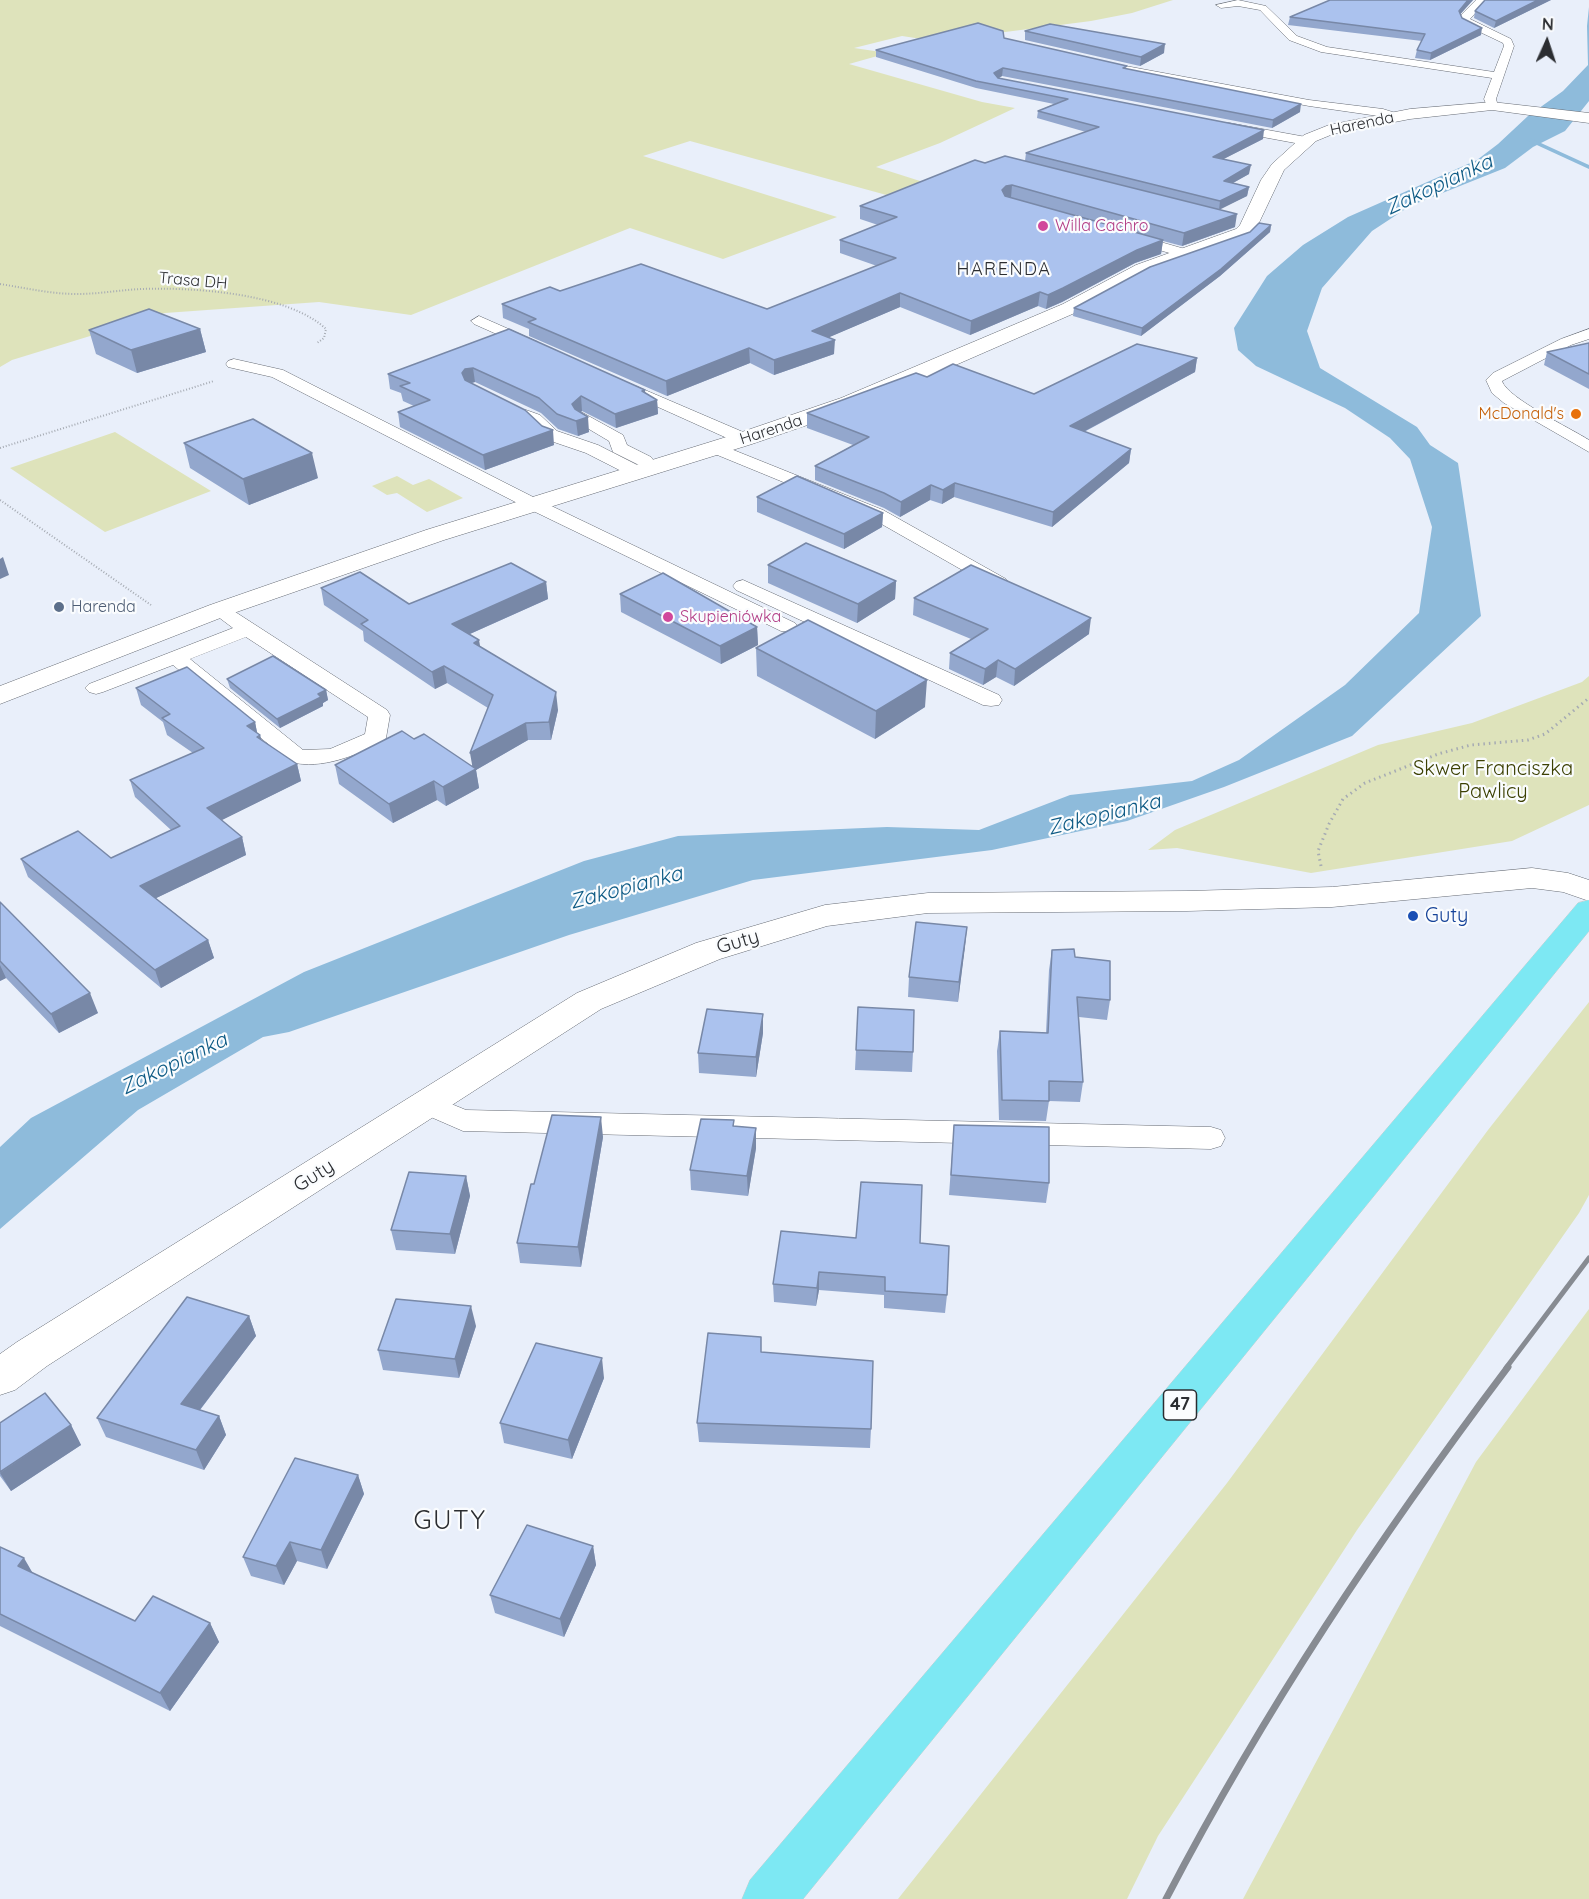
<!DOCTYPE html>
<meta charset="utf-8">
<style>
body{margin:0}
#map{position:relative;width:1589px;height:1899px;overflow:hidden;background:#e9effa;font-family:Quicksand,sans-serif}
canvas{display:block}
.north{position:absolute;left:1517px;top:12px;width:60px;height:60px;-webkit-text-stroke:4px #fafcfe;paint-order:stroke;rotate:3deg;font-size:16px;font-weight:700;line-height:24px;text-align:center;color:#2b2d31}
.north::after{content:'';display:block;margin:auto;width:21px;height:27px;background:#2b2d31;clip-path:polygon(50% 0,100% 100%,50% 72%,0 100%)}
</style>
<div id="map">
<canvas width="1589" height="1899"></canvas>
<div class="north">N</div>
</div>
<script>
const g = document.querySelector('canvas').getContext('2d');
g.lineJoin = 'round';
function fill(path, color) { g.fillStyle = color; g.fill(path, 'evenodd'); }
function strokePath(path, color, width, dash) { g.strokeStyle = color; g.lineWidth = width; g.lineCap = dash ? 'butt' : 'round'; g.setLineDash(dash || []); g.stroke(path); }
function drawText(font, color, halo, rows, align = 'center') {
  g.font = font + ' Quicksand,sans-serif'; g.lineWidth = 4.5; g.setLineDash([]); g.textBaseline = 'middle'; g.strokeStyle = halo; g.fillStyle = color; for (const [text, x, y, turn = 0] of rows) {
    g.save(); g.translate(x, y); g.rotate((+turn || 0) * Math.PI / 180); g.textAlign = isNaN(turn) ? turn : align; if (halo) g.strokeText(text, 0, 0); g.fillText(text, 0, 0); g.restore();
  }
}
const green = new Path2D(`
 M0,0H1173L1132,13L1091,21L935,41L902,36L854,48L888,53L849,64L982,102L1015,108L940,143L876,167L942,188L901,199L690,141L643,156L837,217L723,259L630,228L411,315L319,302L165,313L12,360L0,367Z
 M115,432L211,491L105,532L10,468Z
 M397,476L413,485L429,479L463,498L427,512L397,493L387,495L372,486Z
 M1589,676V805L1512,841L1311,873L1177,848L1148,850L1175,830L1378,745L1472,723L1582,682Z
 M1589,1002V1195L1579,1213L1357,1530L1158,1836L1127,1899H898L1227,1483L1488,1130Z
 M1589,1309V1899H1243L1476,1462Z`);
const water = new Path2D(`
 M1589,7V101L1565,131L1533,147L1505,168L1410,206L1372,231L1322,288L1307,331L1320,368L1417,427L1430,445L1458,463L1481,616L1352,736L1224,787L1127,821L992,850L753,880L569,935L289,1032L263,1037L138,1110L0,1229V1147L31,1118L304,972L584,861L678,836L887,827L979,830L1070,795L1192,781L1239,760L1345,685L1419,613L1432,527L1410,459L1390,438L1345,408L1256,366L1238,350L1234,328L1267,276L1303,245L1348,217L1477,160L1498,144L1528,116L1563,91L1588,65L1587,26Z`);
const stream = new Path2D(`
 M1526,138H1530L1589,165V169L1526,140Z`);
const pathFar1 = new Path2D(`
 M0,284C26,288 51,294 77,294C99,294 120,290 141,289C192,287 288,293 326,329L324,338L317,343
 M0,448L214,381
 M0,500L151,605`);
const path = new Path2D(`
 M1321,866L1318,851L1329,824L1343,799L1365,783L1438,754L1471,745L1528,740L1545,734L1589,698`);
const lane = new Path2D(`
 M1238,0L1266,6L1297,36L1327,47L1494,72L1504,46L1503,43L1461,23L1459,17L1476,0H1487L1470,19L1511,39L1514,46L1496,99L1498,106L1496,108H1488L1484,99L1492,78L1321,52L1289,40L1260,10L1238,6L1221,8L1216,5Z
 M1104,62L1309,100L1383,109L1405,116L1399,119L1309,106L1100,67V63Z
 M1229,123L1306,137L1312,141L1306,145L1225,130V124Z
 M1129,233L1192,251L1194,254L1187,258L1124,240L1122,237Z
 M479,316L538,342L541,345L538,348H528L474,324L471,321Z
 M1589,329V339L1571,345L1502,381C1507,398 1572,429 1589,440V452L1504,403L1492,393L1486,380L1493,373L1561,339Z
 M234,359L283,370L539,500L795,623L798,627L795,631H781L527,508L272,377L228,367L226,364L228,361Z
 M624,381L750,435L753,439L750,443H738L618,389L616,386L618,383Z
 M526,410L540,415L557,431L598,445L643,468L646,472L643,476H631L586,453L545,439L518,415Z
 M583,413L623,435L627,445L651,457L654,461L651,465H639L613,452L609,441L577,422L575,418Z
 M716,443L883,510L1006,579L1009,583L1006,587H992L871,518L710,452L707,448L710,444Z
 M743,580L999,695L1002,700L999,705L991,706L983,705L736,590L733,586L736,582Z
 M219,604L226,606L387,710L390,715L386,738L383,743C354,755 323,770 290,762L173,665L103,692L96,694L89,692L85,688L89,684L233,628L209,610L212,606ZM246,637L368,717L365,734L330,749L303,750L190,659Z
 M427,1094L466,1110L1211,1127L1221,1130L1225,1138L1221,1146L1211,1149L463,1131L417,1111L413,1104L417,1097Z`);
const street = new Path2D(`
 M1492,102L1589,113V123L1492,110L1410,119L1333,134L1316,141L1284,170L1257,227L1248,237L1148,273L1077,312L857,408L752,444L444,540L228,615L0,704V686L210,605L426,530L736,434L841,398L1063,304L1136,265L1236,229L1240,225L1261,180L1272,164L1304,135L1329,125L1410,109Z
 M1532,868L1568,873L1589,880V901L1563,892L1532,888L1332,907L1187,911L928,913L827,926L720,959L601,1009L47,1366L15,1390L0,1395V1354L17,1342L577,993L696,943L825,905L928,893L1187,891L1332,887Z`);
const primary = new Path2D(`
 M1589,900V931L803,1899H742L750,1880L1578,903Z`);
const railFar1 = new Path2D(`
 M1506,1368L1589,1258`);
const rail = new Path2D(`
 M1166,1899C1265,1709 1379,1538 1508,1367`);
const wall = new Path2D(`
 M1330,0H1473L1460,14L1462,18L1481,35L1430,60L1415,58L1417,50L1422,41L1288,25L1290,17Z
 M1485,0H1551L1494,28L1474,18L1475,11Z
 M1025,31L1164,53L1140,66L1025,40Z
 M1004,38L1300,112L1272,128L1002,76L999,78L1263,139L1223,159L1249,174L1233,183L1249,187L1247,196L1219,209L1235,227L1182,246L1163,241L1161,254L1135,263L1062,302L1046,309L1038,306L970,335L900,307L829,337L834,354L774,375L750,363L667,396L529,336V329L503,318L502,304L560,291L767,309L877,266L840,253V240L878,225L860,219V206L985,163L1025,161L1026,153L1086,132L1037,118L1038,111L1054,104L976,88L876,57V50Z
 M1271,225L1270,232L1220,276L1141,336L1073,316L1074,308Z
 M200,329L206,352L137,373L96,354L89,330Z
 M509,329L646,393L657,400L658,414L616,428L582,411L580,413L589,432L578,436L558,429L541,413L475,382L472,383L554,445L485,470L400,427L398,412L414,406L403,401L401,393L390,389L388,374Z
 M1589,343V389L1544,365L1547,352Z
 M1197,358L1195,372L1084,432L1131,449L1129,463L1052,527L954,497L942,504L930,500L900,517L884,508L815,480V466L853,445L807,428V413L927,377L1034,394Z
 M184,443L318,478L249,505L190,468Z
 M757,497L883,513L882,527L844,549L757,512Z
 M768,565L896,581L895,599L857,623L768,583Z
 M546,582L548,599L470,634L480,646L558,710L551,740H528L476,770L479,788L446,806L437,800L393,823L339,784L335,765L414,739L472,766L488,708L447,683L435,689L364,641L363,631L324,605L321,588L409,604Z
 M620,594L757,627L758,645L721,664L621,612Z
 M914,598L1089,634L1014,686L996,677L983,685L949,669L950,653L971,639L913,615Z
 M756,648L925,707L875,739L757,676Z
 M227,679L326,690L328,700L323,703V706L280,728L230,688Z
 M136,688L255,722L257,733L260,735L261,740L297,764L301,781L221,820L242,837L246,855L156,898L208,940L214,958L161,988L28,877L21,859L111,858L171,830L135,797L130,780L193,753L167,735L163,722L141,705Z
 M0,902L98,1013L59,1033L6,978L0,981Z
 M967,927L958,1002L908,997L909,977Z
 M1052,950L1075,957L1110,1000L1107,1020L1079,1017L1083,1082L1080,1102L1049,1101L1046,1121L999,1120L997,1051L1000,1031L1046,1033L1049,970Z
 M763,1033L756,1077L699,1073L698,1053Z
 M856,1050L913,1052L912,1072L855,1070Z
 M734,1120V1126L756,1128V1148L748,1196L691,1190L690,1170Z
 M954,1125L1049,1183L1046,1203L949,1195Z
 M603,1137L581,1267L520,1263L517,1243L534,1184Z
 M466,1176L470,1196L455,1254L396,1250L391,1230Z
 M920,1243L947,1295L945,1313L884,1308V1295L819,1290L816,1306L774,1302L773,1284Z
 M249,1316L256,1336L200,1410L219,1416L226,1435L204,1470L106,1437L97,1418Z
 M476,1326L459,1378L383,1370L378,1350Z
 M761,1337V1352L871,1429L870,1448L699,1442L697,1423Z
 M604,1378L572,1459L504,1443L500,1423Z
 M0,1423L71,1425L81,1445L11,1491L0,1476Z
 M358,1475L364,1494L327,1569L297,1561L284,1585L251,1576L243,1557Z
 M593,1546L596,1565L564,1637L495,1613L490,1595Z
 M0,1547L32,1573L135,1621L210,1623L219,1642L170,1711L0,1626Z`);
const shadedWall = new Path2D(`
 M1468,0H1473L1457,18L1459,11Z
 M1538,0H1551L1494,28L1496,21Z
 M1482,28L1481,35L1430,60L1431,53Z
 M1165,44L1164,53L1140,66L1141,57Z
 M1003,68L1002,76L994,81V73Z
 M1301,104L1300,112L1272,128L1273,120Z
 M1264,130L1263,139L1212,165L1213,157Z
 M1251,165L1249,174L1222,189L1224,181Z
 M1012,185L1011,198L1001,203L1002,190L1006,186Z
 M1249,187L1247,196L1219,210L1220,201Z
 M1237,214L1235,227L1182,246L1184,233Z
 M1271,225L1270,232L1220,276L1141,336L1142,328Z
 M1163,240L1161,254L1135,263L1062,302L1046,309L1048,295L1137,250Z
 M1040,292L1038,306L970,335L971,321Z
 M900,293V307L811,345L812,331Z
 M200,329L206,352L137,373L131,350Z
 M835,340L834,354L774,375V360Z
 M749,348L750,363L667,396L666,381Z
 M1197,358L1195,372L1068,440L1070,426Z
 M473,368L475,382L467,384L462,373L465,369Z
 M645,390L646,403L657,400L658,414L616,428L615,414L642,391Z
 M581,396L582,411L573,419L572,404Z
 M588,417L589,432L578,436L576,421Z
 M553,430L554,445L485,470L483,455Z
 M1131,449L1129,463L1052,527L1053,512Z
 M312,453L318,478L249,505L243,479Z
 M955,483L954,497L942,504L943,490Z
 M931,485L930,500L900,517L901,502Z
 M883,513L882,527L844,549V534Z
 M3,557L9,575L0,579V559Z
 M896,581L895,599L857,623L858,604Z
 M546,582L548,599L454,641L452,624Z
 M1091,618L1089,634L1014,686L1015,669Z
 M757,627L758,645L721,664L720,646Z
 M479,640L482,657L474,643Z
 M998,660L996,677L983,685L985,669Z
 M444,666L447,683L435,689L432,672Z
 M927,680L925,707L875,739L876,711Z
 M326,690L328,700L323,703V706L280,728L277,719Z
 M556,692L558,710L551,740L549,722Z
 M255,722L258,737L260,735L265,752L247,726Z
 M526,723L528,740L476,770L479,788L446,806L443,787L473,770L470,753Z
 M297,764L301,781L212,825L207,808Z
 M434,781L437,800L393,823L389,804Z
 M242,837L246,855L146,903L140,886Z
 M967,927L965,947L958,1002L959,982Z
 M208,940L214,958L161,988L155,970Z
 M0,965L6,978L0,981Z
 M90,993L98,1013L59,1033L51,1014Z
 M763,1014V1033L756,1077V1057Z
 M601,1117L603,1137L581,1267L578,1247Z
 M756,1128V1148L748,1196L747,1176Z
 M466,1176L470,1196L455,1254L450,1234Z
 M819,1272V1290L816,1306L817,1288Z
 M471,1306L476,1326L459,1378L455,1359Z
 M249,1316L256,1336L189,1424L181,1404Z
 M602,1358L604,1378L572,1459L568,1440Z
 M219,1416L226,1435L204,1470L196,1450Z
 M71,1425L81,1445L11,1491L0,1473Z
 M358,1475L364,1494L327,1569L321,1550Z
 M290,1542L297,1561L284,1585L276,1566Z
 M593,1546L596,1565L564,1637L560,1619Z
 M24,1558L35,1577L18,1566Z
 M210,1623L219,1642L170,1711L160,1693Z`);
const building = new Path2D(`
 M1330,0H1468L1459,11L1462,18L1482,28L1431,53L1417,50L1425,34L1290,17Z
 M1485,0H1538L1496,21L1475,11Z
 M978,23L1003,31L1004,38L1127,66L1123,68L1301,104L1273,120L1003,68L994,73L998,78L1264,130L1213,157L1251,165L1224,181L1249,187L1220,201L1026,153L1099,127L1038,111L1068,99L976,81L876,50Z
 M1050,24L1165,44L1141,57L1025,31Z
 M1005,156L1237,214L1184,233L1012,185L1006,186L1002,190L1005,196L1163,240L1137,250L1063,288L1048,295L1040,292L971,321L900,293L812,331L835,340L774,360L749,348L666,381L528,322L536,319L502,304L550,287L560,291L641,264L767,309L896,258L840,240L897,217L860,206L975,160L985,163Z
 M1259,223L1271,225L1221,269L1142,328L1074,308L1150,267L1250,232Z
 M149,309L200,329L131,350L89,330Z
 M509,329L645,390L642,391L657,400L615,414L581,396L572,404L575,409L588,417L576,421L557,414L539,398L473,368L465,369L462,373L465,380L525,410L542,426L553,430L483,455L398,412L430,400L400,386L410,383L388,374Z
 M1589,343V374L1547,352Z
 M1137,344L1197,358L1070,426L1131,449L1053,512L955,483L943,490L931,485L901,502L884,493L815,466L869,437L807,413L916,373L927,377L953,364L1034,394Z
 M253,419L312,453L243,479L184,443Z
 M797,476L883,513L844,534L757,497Z
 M806,543L896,581L858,604L768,565Z
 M511,563L546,582L452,624L479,640L474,643L556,692L549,722L526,723L470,753L493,695L444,666L432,672L361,624L368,620L321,588L360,572L409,604Z
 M971,565L1091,618L1015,669L998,660L985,669L950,653L988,629L914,598Z
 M663,573L757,627L720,646L620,594Z
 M808,620L927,680L876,711L756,648Z
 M273,656L326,690L318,694L321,697L277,719L227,679Z
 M187,667L255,722L247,726L260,735L257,737L297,764L207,808L242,837L140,886L208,940L155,970L21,859L78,831L111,858L180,826L130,780L204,748L162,718L170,714L136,688Z
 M402,731L414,739L424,734L476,769L443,787L434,781L389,804L335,765Z
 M0,902L90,993L51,1014L0,961Z
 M916,922L967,927L959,982L909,977Z
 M1074,949L1075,957L1110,961V1000L1077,997L1083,1082L1049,1081V1101L1002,1100L1000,1031L1048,1033L1052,950Z
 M858,1007L914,1010L913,1052L856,1050Z
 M707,1009L763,1014L756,1057L698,1053Z
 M552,1115L601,1117L578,1247L517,1243L531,1184H534Z
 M701,1119L734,1120L733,1126L756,1128L747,1176L690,1170Z
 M954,1125L1049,1127V1183L951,1175Z
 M409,1172L466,1176L450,1234L391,1230Z
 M861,1182L922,1185L920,1243L949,1246L947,1295L885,1291V1277L819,1272L817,1288L773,1284L781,1231L856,1238Z
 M187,1297L249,1316L181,1404L219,1416L196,1450L97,1418Z
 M396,1299L471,1306L455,1359L378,1350Z
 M708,1333L761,1337V1352L873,1361L871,1429L697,1423Z
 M536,1343L602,1358L568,1440L500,1423Z
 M45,1393L71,1425L0,1472V1423Z
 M295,1458L358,1475L321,1550L290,1542L276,1566L243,1557Z
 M527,1525L593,1546L560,1619L490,1595Z
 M0,1547L24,1558L18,1566L135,1621L153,1596L210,1623L160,1693L0,1614Z`);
const markers = [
 [1043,226,6,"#d1479c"],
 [1576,414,6,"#e8710a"],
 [59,607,6,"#5c6f8a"],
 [668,617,6,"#d1479c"],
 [1413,916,6,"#1a4fb4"]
];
const farStreetnames = [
 ["Harenda",1362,124,-12],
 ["Trasa DH",193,281,5],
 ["Harenda",771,430,-18]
];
const farHotelnames = [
 ["Willa Cachro",1055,226],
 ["Skupieniówka",680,617]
];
const farFoodnames = [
 ["McDonald's",1564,414]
];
const farServicenames = [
 ["Harenda",71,607]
];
const farNeighbourhoodnames = [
 ["HARENDA",1004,270]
];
const shields = [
 [1180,1405,33]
];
const shieldNames = [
 ["47",1180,1405]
];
const parkNames = [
 ["Skwer Franciszka",1493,769],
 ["Pawlicy",1493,792]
];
const transitNames = [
 ["Guty",1425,916]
];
const streetNames = [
 ["Guty",738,942,-16],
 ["Guty",314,1176,-32]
];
const waterNames = [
 ["Zakopianka",1439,185,-25],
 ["Zakopianka",1104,815,-14],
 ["Zakopianka",626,888,-15],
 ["Zakopianka",174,1064,-26]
];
const nearNeighbourhoodnames = [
 ["GUTY",450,1521]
];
fill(green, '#dee3bb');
fill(water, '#8ebbdb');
fill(stream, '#8ebbdb');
strokePath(lane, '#676c75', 1);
strokePath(street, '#676c75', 1);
strokePath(primary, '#cccdce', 1);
strokePath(pathFar1, '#a6abb3', 2, [1, 2]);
strokePath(path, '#a6abb3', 3, [1.5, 4]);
fill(lane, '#fff');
fill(street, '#fff');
fill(primary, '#7de8f3');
strokePath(railFar1, '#878b92', 5);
strokePath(rail, '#878b92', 7);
fill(wall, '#93a7cd');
fill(shadedWall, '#7888a7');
fill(building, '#abc2ee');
strokePath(building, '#7888a7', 1.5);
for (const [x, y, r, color] of markers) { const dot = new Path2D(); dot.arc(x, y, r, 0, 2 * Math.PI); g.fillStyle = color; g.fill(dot); strokePath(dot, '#fafcfe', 2); }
drawText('16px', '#2b2d31', '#fafcfe', farStreetnames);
drawText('16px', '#b23c85', '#fafcfe', farHotelnames, 'left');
drawText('16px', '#c56008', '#fafcfe', farFoodnames, 'right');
drawText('16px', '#4e5e75', '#fafcfe', farServicenames, 'left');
g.letterSpacing = '1.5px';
drawText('18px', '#2b2d31', '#fafcfe', farNeighbourhoodnames);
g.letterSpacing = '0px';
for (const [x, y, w] of shields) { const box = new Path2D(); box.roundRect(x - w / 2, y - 15, w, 30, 4.5); g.fillStyle = '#fafcfe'; g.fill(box); strokePath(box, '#2b2d31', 1.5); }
drawText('bold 18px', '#2b2d31', null, shieldNames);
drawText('20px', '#3c4003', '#fafcfe', parkNames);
drawText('20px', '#164399', '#fafcfe', transitNames, 'left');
drawText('20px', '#2b2d31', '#fafcfe', streetNames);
drawText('italic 21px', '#0d5a84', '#fafcfe', waterNames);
g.letterSpacing = '1.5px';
drawText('26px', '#2b2d31', '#fafcfe', nearNeighbourhoodnames);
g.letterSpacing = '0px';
</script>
